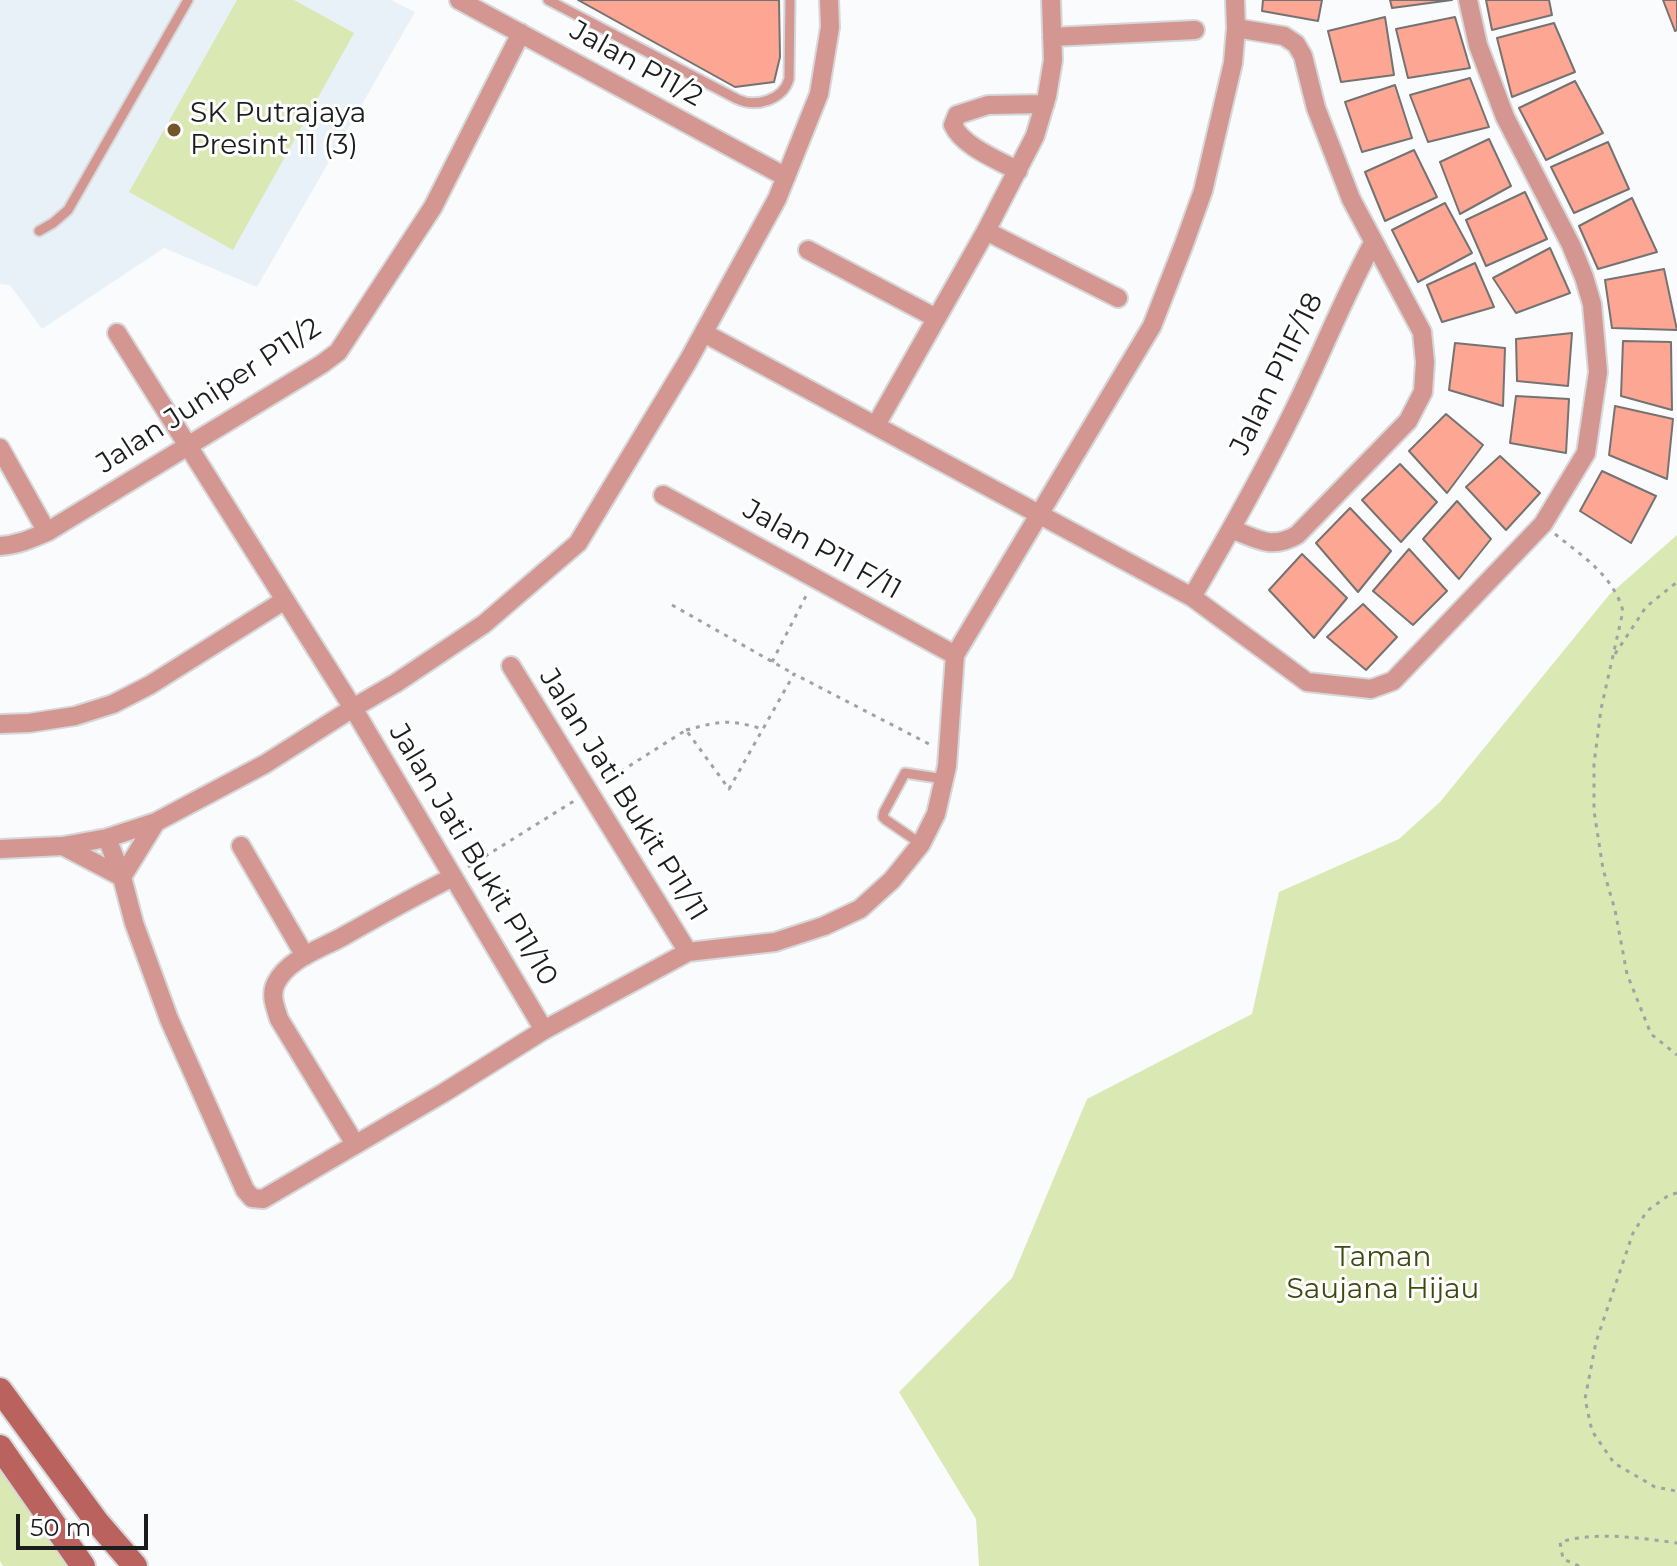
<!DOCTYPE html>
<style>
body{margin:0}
#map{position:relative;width:1677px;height:1566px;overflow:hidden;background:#fafbfd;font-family:Montserrat,sans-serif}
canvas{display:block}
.scale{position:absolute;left:16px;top:1514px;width:132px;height:36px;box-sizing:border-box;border:4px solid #1b1c1c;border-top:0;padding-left:10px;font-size:24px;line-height:28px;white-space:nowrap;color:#1b1c1c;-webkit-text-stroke:6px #fff;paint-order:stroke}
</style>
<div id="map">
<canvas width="1677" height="1566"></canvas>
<div class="scale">50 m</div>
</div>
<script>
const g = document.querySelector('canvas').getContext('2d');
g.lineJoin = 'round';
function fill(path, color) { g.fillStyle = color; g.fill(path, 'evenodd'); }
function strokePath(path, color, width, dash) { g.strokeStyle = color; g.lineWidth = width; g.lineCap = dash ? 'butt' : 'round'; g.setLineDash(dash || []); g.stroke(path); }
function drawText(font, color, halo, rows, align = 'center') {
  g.font = font + ' Montserrat,sans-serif'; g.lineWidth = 6; g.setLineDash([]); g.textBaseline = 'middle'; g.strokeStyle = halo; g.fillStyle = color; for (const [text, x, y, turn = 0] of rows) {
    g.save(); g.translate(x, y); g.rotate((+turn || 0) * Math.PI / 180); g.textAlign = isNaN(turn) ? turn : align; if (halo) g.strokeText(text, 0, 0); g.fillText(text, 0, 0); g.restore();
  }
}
const built = new Path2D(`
 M0,0H391L415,12L257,287L164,248L42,329L10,285L0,284Z`);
const green = new Path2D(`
 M237,0H294L354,33L233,250L129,192Z
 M1677,535V1566H979L976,1519L899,1392L1012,1278L1087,1099L1252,1014L1279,892L1399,839L1440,802L1609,595Z
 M0,1466L75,1566H3L0,1561Z`);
const building = new Path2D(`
 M578,0H779L780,57L774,82L735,87Z
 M1263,0H1322L1318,21L1262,11Z
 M1390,0H1452L1392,8Z
 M1486,0H1549L1552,15L1492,30Z
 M1663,0H1677V30L1675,31Z
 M1385,17L1394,75L1341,82L1328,31Z
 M1455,17L1470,68L1408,78L1396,29Z
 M1554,23L1575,72L1512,97L1497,38Z
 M1470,78L1489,127L1428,142L1410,95Z
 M1575,81L1603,133L1546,160L1519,108Z
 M1395,85L1412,138L1362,152L1345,102Z
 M1489,139L1511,186L1460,214L1440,162Z
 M1608,142L1629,189L1574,213L1551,167Z
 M1414,150L1437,197L1385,221L1365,172Z
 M1525,192L1547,239L1486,266L1466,220Z
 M1632,198L1657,252L1598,269L1579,226Z
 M1445,203L1472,253L1418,282L1392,230Z
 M1550,248L1570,293L1516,313L1493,278Z
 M1475,263L1494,307L1442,322L1427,285Z
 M1664,269L1677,330L1612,328L1605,280Z
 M1572,333L1568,386L1517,381L1516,339Z
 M1623,341L1671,342L1672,410L1621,396Z
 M1455,343L1505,348L1503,406L1449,390Z
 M1516,396L1569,399L1566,453L1510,443Z
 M1615,406L1673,419L1667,479L1609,455Z
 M1446,414L1483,445L1447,493L1409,451Z
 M1500,456L1540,493L1506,530L1466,487Z
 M1400,464L1437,502L1401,542L1362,500Z
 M1602,471L1656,496L1631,543L1580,511Z
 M1457,501L1491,539L1459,579L1423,539Z
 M1350,508L1391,551L1358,592L1316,543Z
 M1409,549L1447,591L1413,625L1373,591Z
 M1302,554L1347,598L1314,638L1269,590Z
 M1363,604L1397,637L1366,670L1327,637Z`);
const path = new Path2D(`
 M1555,534C1582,556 1613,575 1623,611L1601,709L1594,764V811L1603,869L1615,910L1627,974L1651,1034L1677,1055
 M672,605L794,674
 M1615,654L1646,607L1677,582
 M772,662L807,594
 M686,730C721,721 728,719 763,729
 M604,782L686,730L729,789L794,674L931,745
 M468,867L574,801
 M1677,1193L1669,1195L1647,1211L1633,1233L1596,1342L1585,1399L1592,1431L1614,1463L1655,1487L1677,1491
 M1579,1566L1563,1559L1560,1542C1598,1531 1638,1538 1677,1543`);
const lane = new Path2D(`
 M548,0L737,99C756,108 783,100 789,79L790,0
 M39,231L53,223L68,210L188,0
 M921,844L886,820L883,817L884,812L905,773L944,779`);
const street = new Path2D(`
 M459,0L786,177
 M1052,37L1195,30
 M1018,171C998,160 962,146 953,125L957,115L988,105L1045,104
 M986,231L1118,298
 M808,250L936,318
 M117,333L353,708L544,1030
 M704,333L1192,597L1307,682L1371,689L1393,681L1543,524L1586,453L1598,372L1592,304L1584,277L1571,245L1505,117L1478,45L1468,0
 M876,425L986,231L1035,136L1047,96L1053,60L1051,0
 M0,448L47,532
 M663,495L955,655
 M1231,529C1258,539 1271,550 1297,535L1408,421L1423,392L1425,362L1422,332L1351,199L1316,108L1303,56L1296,44L1284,36L1236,28
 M0,546C17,545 31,539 47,532L322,364L338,352L433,207L521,33
 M1192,597C1227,537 1261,477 1292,414C1320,358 1343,298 1373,243
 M511,666L688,952
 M0,724L29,723L75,716L113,704L150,685L285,600
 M107,838L122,877L134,923L169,1019L245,1190L252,1198L263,1199L445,1092L544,1030L688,952L775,942L824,926L860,909L892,880L921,844L936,814L947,766L955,655L1152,326L1184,244L1203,191L1233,63L1236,28L1235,0
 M63,846L122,877L156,822
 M241,846L305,956
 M0,849L63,846L107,838L156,822L265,764L353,708L396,683L484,624L578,543L688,361L777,199L819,94L830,27L829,0
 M355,1144L279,1019C275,1006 270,995 276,983C288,959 320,949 342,937C379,916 415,896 453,877`);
const secondary = new Path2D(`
 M0,1390L97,1522L135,1566
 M0,1447L83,1566`);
const markers = [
 [174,130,8,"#73572a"]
];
const streetNames = [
 ["Jalan P11/2",636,64,29],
 ["Jalan P11F/18",1277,374,-64],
 ["Jalan Juniper P11/2",209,396,-33],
 ["Jalan P11 F/11",822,550,29],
 ["Jalan Jati Bukit P11/11",623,795,58],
 ["Jalan Jati Bukit P11/10",473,855,59]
];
const poiNames = [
 ["SK Putrajaya",190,114],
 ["Presint 11 (3)",190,146]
];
const parkNames = [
 ["Taman",1383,1258],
 ["Saujana Hijau",1383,1290]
];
fill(built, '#e9f1f8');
fill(green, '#dae8b4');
fill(building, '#fca693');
strokePath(building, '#757372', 2);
strokePath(lane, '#d6d7d9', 13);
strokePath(street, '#d6d7d9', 22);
strokePath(secondary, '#d6d7d9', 28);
strokePath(path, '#a1a2a3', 3, [4, 6]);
strokePath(lane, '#d39691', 9);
strokePath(street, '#d39691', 18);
strokePath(secondary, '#ba635e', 24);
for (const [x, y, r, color] of markers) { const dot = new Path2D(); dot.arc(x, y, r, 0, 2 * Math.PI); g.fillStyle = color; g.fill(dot); strokePath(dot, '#fff', 3); }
drawText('28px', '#1b1c1c', '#fff', streetNames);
drawText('28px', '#1b1c1c', '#fff', poiNames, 'left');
drawText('28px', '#3f4a0e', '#fff', parkNames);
</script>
